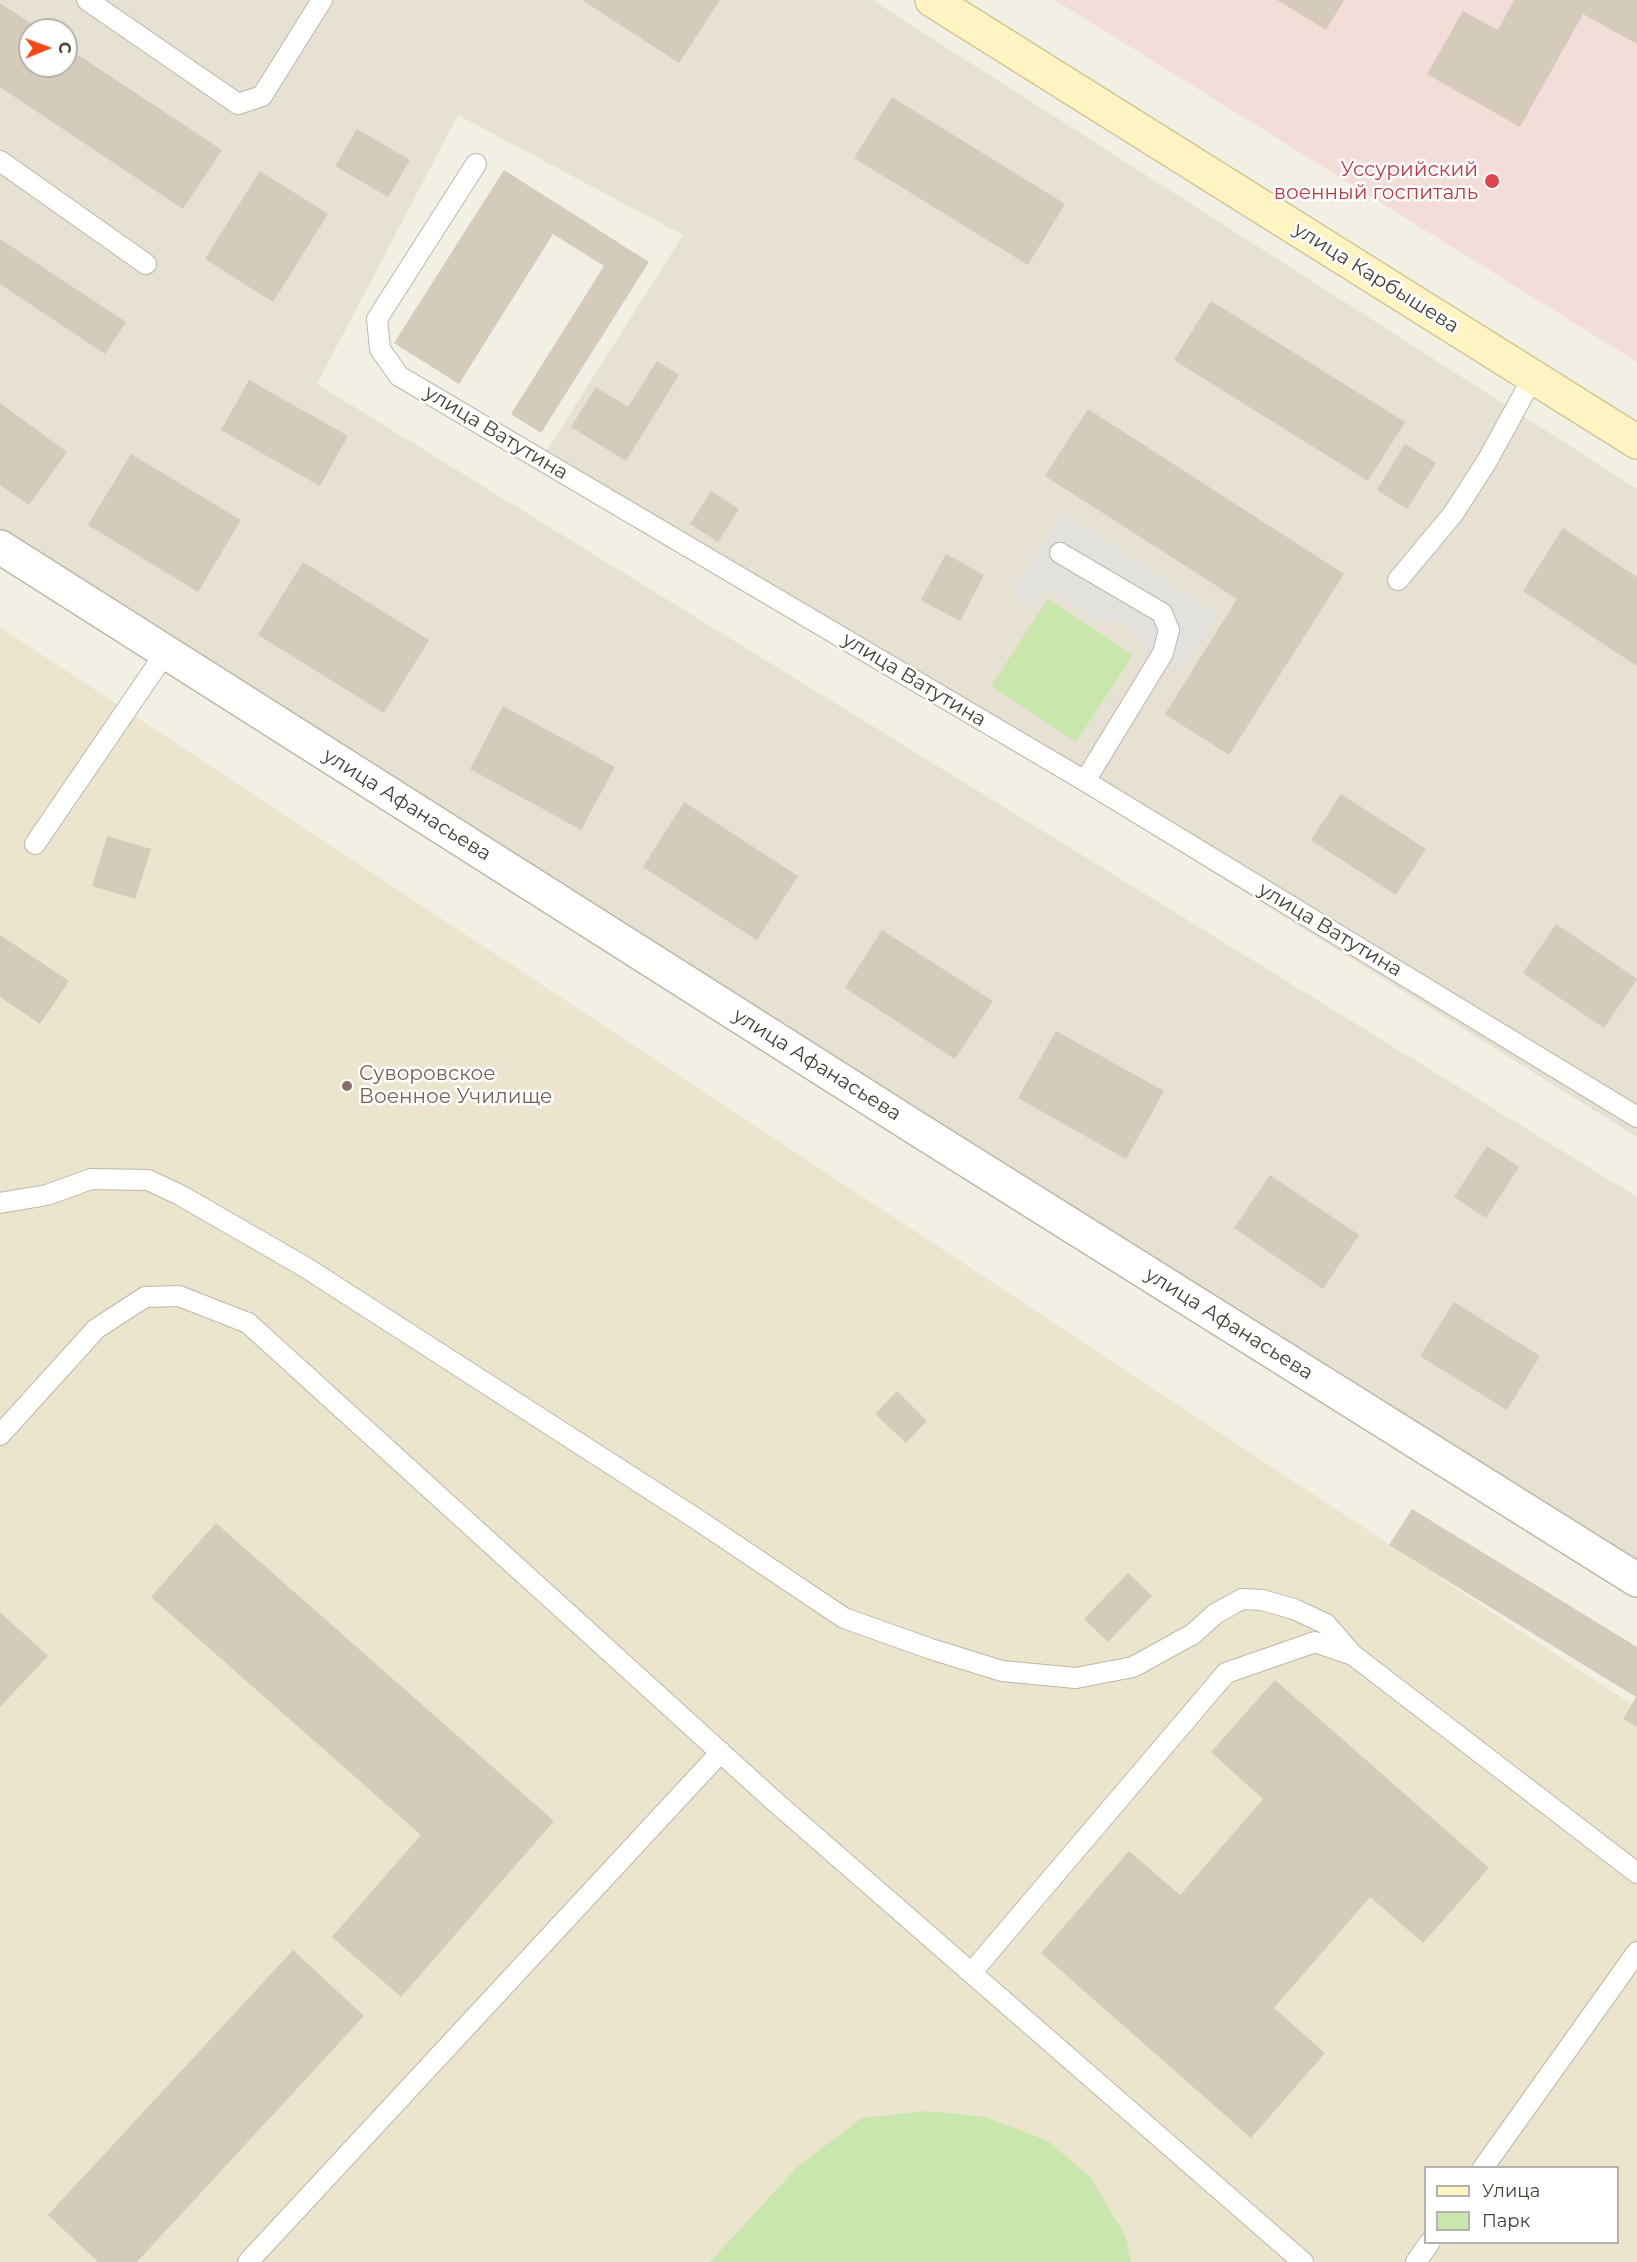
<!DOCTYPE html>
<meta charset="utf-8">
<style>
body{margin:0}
#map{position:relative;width:1637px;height:2262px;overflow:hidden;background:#f2efe5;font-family:Montserrat,sans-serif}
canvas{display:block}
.legend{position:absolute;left:1424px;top:2166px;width:195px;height:78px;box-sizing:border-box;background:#fff;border:2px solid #b5b2ae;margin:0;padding:8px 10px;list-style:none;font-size:18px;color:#453f34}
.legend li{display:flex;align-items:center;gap:12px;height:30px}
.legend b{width:30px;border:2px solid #b5b2ae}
.north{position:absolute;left:18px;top:18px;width:60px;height:60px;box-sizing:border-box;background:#fff;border:2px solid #b5b2ae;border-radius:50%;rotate:89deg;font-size:16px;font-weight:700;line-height:24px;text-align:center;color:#453f34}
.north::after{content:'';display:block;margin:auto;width:21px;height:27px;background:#fa4514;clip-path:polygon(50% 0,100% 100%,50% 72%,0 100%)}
</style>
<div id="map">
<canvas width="1637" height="2262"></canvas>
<ul class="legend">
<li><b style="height:8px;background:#fff4c2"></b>Улица</li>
<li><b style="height:16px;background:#c9e7ad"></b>Парк</li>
</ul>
<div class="north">С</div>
</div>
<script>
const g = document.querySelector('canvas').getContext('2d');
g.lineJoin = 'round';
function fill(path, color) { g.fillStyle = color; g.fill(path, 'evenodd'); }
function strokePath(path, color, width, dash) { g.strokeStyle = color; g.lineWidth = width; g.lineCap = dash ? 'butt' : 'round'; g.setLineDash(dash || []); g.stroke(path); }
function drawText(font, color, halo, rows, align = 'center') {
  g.font = font + ' Montserrat,sans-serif'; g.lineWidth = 5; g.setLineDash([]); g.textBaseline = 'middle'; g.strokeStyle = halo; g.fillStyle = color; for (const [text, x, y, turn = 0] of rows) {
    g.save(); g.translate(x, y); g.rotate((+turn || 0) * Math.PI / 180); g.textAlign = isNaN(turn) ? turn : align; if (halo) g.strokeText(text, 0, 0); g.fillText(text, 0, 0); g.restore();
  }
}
const residential = new Path2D(`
 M0,0H872L1637,489V1137L544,455L683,235L458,115L317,384L1637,1197V1590L0,552ZM30,30H66V66H30Z`);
const education = new Path2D(`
 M0,627L1637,1708V2262H0ZM1426,2168H1618V2242H1426Z`);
const medical = new Path2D(`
 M1055,0H1637V362Z`);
const green = new Path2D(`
 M1048,599L1133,655L1076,742L991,686Z
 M927,2111L986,2117L1048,2141L1091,2178L1126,2237L1131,2262H710L799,2165L862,2118Z`);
const parking = new Path2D(`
 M1064,513L1218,614L1180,673L1144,650L1138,636L1125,626L1111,621L1098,622L1046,587L1032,609L1011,596Z`);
const building = new Path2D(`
 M582,0H720L679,63Z
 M1277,0H1344L1326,30Z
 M1514,0H1637V44L1583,14L1520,127L1427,74L1463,11L1498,30Z
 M0,3L41,30H30V66H66V47L222,150L183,209L0,87Z
 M892,97L1065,204L1028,265L854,158Z
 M357,129L410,160L388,197L335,166Z
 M504,170L649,262L541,433L511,414L604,266L553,234L459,384L394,343Z
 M260,171L328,214L273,302L205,259Z
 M0,239L126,322L105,354L0,284Z
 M1211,301L1405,422L1368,481L1174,360Z
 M657,361L679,375L626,461L571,427L596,387L628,407Z
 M249,380L348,436L320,486L221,430Z
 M0,403L67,452L29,505L0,485Z
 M1088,409L1344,574L1229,755L1165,714L1237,599L1045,476Z
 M1405,444L1436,463L1407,509L1377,490Z
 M131,454L241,520L198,592L88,525Z
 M711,491L739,509L718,542L690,524Z
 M1563,528L1637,577V666L1523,591Z
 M946,554L984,575L960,621L921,600Z
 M303,562L429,640L384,713L258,635Z
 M503,706L615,767L581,830L470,769Z
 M1341,794L1426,849L1396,895L1311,840Z
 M684,802L798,876L757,940L643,867Z
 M107,836L151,849L135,899L92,886Z
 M1556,924L1637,979L1604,1028L1523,973Z
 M882,930L993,1001L955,1059L845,988Z
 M0,935L69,981L40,1024L0,997Z
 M1056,1031L1164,1091L1126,1159L1018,1098Z
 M1487,1146L1519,1167L1486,1218L1454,1197Z
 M1270,1175L1359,1235L1323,1289L1234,1228Z
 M1454,1302L1540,1356L1507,1410L1420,1356Z
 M897,1391L927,1421L906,1443L875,1414Z
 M1412,1509L1637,1647V1727L1623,1719L1636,1697L1389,1545Z
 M216,1523L554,1821L401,1997L332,1937L421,1835L151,1597Z
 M1128,1573L1152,1596L1108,1642L1084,1619Z
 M0,1612L48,1656L0,1707Z
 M1275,1680L1489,1868L1423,1943L1370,1897L1274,2008L1325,2053L1251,2138L1041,1953L1129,1851L1180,1895L1263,1799L1211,1752Z
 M293,1950L364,2016L137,2262H98L48,2215Z`);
const lane = new Path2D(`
 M87,0L238,104L262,96L322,0
 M0,161L146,264
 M476,164L377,319L380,349L399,376L1085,781L1637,1117
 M1060,553L1162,613L1169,630L1163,653L1085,781
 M1398,580L1453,514L1487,461L1533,377
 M35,844L166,652
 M0,1203L47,1195L91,1179L148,1180L180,1195L305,1267L695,1518L844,1618L931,1649L1002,1671L1076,1678L1133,1667L1193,1634L1215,1614L1242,1599L1262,1600L1294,1609L1326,1624L1353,1655
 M0,1435L96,1329L145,1297L179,1296L248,1323L773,1800L1303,2262
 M972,1972L1226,1673L1315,1642L1353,1655L1637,1873
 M1483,2168L1637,1952
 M248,2262L721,1752
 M1416,2262L1430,2242`);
const street = new Path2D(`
 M0,547L919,1130L1637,1580`);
const secondary = new Path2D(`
 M932,0L1637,442`);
const markers = [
 [1492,181,8,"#e0444e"],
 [347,1086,6,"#8d6e63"]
];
const healthNames = [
 ["Уссурийский",1478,170],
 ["военный госпиталь",1478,193]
];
const streetNames = [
 ["улица Карбышева",1376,278,32],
 ["улица Ватутина",496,433,31],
 ["улица Ватутина",914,680,31],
 ["улица Афанасьева",407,805,32],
 ["улица Ватутина",1330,930,31],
 ["улица Афанасьева",817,1065,32],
 ["улица Афанасьева",1229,1324,32]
];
const educationNames = [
 ["Суворовское",359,1074],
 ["Военное Училище",359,1097]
];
fill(residential, '#e6e1d3');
fill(education, '#ece5ce');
fill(medical, '#f3ddd8');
fill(green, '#c9e7ad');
fill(parking, '#e3e1dd');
fill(building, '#d4cbba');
strokePath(lane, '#beb7a7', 22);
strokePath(street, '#beb7a7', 36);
strokePath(secondary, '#d3c694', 36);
strokePath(lane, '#fff', 20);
strokePath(street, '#fff', 33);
strokePath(secondary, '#fff4c2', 33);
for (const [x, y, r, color] of markers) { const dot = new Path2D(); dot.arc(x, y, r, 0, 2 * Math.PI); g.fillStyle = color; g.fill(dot); strokePath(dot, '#fff', 2); }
drawText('20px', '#be3a42', '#fff', healthNames, 'right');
drawText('20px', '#453f34', '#fff', streetNames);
drawText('20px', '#785e54', '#fff', educationNames, 'left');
</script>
